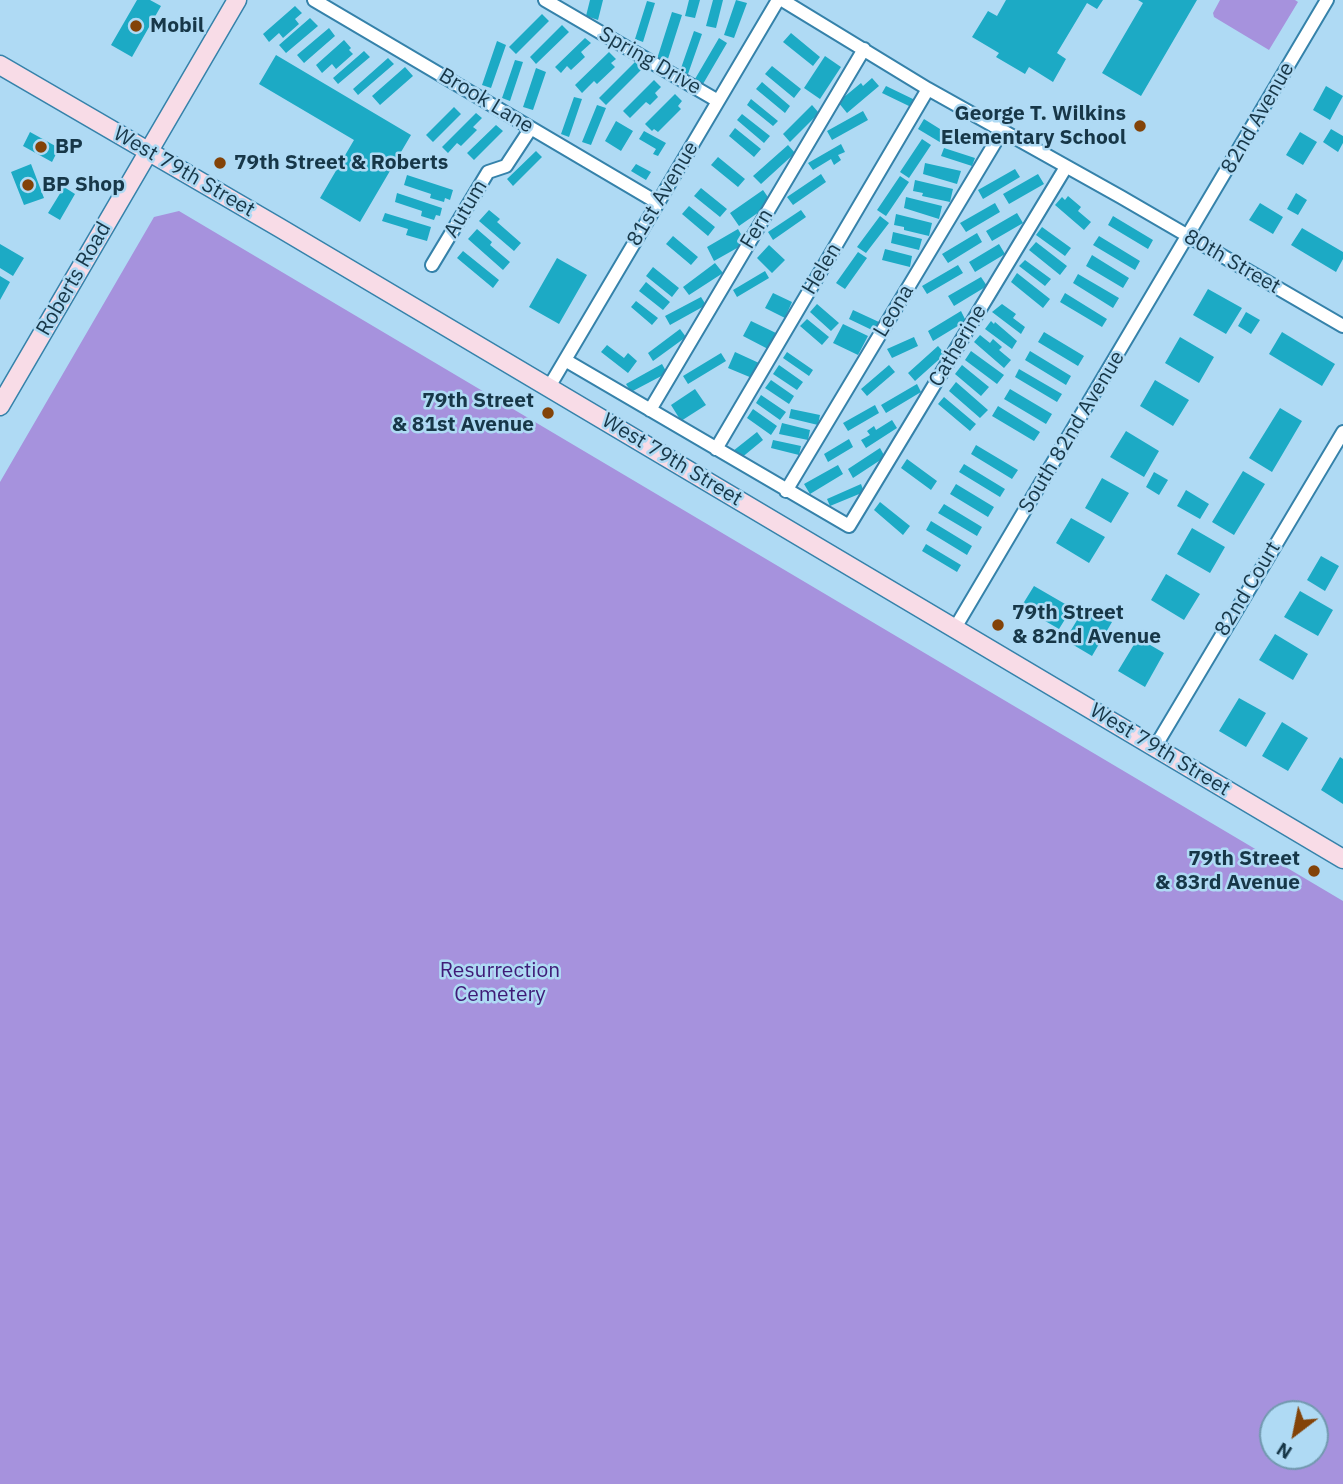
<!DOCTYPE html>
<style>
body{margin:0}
#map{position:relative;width:1343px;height:1484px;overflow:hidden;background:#afdaf4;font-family:"IBM Plex Sans",sans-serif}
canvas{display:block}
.north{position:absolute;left:1259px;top:1400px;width:70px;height:70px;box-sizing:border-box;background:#afdaf4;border:2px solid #7299af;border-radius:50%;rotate:212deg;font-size:19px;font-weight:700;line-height:28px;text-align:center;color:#173748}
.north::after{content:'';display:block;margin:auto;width:24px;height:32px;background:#834308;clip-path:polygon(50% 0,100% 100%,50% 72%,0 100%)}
</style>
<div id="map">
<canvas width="1343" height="1484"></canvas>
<div class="north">N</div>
</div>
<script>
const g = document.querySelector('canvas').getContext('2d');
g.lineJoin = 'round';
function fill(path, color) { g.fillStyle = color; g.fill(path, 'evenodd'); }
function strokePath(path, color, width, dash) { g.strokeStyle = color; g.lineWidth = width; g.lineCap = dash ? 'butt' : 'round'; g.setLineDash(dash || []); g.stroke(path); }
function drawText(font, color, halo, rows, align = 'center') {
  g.font = font + ' "IBM Plex Sans",sans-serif'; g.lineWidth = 5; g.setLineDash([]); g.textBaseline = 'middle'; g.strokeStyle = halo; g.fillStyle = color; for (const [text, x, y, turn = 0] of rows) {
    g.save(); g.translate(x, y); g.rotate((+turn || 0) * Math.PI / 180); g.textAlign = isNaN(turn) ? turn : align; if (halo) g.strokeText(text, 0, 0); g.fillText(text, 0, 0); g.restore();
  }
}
const green = new Path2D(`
 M1220,0H1295L1298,2L1269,50L1214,17L1213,13Z
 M179,211L1343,901V1484H0V482L154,217ZM1315,1414V1456H1273V1414Z`);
const building = new Path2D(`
 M137,0H150L161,6L132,57L111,45Z
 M590,0H603L598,20L586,16Z
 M689,0H700L695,18L685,16Z
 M713,0H723L716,28L706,26Z
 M736,0L747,3L734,38L724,35Z
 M1006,0H1103L1097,9L1087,3L1057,53L1066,59L1053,82L1029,67L1025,74L996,57L999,53L972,37L988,11L997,16Z
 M1138,0H1197L1141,96L1102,73L1143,3Z
 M647,1L655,3L643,42L635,39Z
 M295,6L302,13L295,19L299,24L283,38L279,33L269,42L263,34Z
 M672,12L682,15L667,62L657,59Z
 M542,14L549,21L516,54L509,47Z
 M310,18L318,26L286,53L279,45Z
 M562,25L569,32L536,64L530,57Z
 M329,28L335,36L304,63L297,55Z
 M694,31L702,34L688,74L680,71Z
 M791,33L820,57L813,66L783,42Z
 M585,38L591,43L581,52L585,57L571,70L567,66L561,73L555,67Z
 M719,38L727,43L703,84L695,79Z
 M344,40L351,48L349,50L353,54L336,69L332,64L322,73L316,65Z
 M497,41L506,45L491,88L482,85Z
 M364,51L370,57L338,84L333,78Z
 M609,52L616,59L611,63L615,67L597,84L594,81L582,93L575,85Z
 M276,55L411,135L360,222L320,198L354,140L259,84Z
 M825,56L841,67L820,99L804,88Z
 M388,58L394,64L358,95L353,89Z
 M515,60L523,62L510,101L502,98Z
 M635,62L642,69L606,105L599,98Z
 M772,66L801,89L794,98L765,74Z
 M405,67L413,76L380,105L372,96Z
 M536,68L546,72L533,110L523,107Z
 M872,78L879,86L847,113L838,102L861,83L863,86Z
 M654,80L661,87L655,93L658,97L650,105L646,102L630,118L623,111Z
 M762,82L790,106L785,113L756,89Z
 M886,86L915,100L911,107L882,93Z
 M1326,86L1343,96L1330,120L1313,110Z
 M675,94L682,101L678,106L681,109L658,132L654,129L652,131L645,124Z
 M574,97L582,99L569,137L561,134Z
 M751,99L778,121L773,126L747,105Z
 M597,105L606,108L591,145L582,142Z
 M812,105L819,113L790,142L783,134Z
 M454,107L461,114L433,142L426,135Z
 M863,111L868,120L832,140L827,131Z
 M476,113L482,118L473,127L477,130L461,146L457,143L448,153L442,147Z
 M742,114L770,136L764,143L737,120Z
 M924,119L948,134L943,144L918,129Z
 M616,121L633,131L621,151L605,141Z
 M496,125L503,131L474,160L467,153Z
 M735,128L761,149L754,157L729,136Z
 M1331,129L1343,136V143L1338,152L1323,142Z
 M644,131L666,143L658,156L653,154L656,149L639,139Z
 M30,132L59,148L52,162L23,146Z
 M1300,132L1317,142L1303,165L1286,155Z
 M922,139L931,145L909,178L900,172Z
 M841,144L845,152L838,155L841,160L834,165L831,159L813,170L808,163Z
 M788,145L795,153L761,184L753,176Z
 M944,148L975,158L972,166L941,156Z
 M536,151L542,157L513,186L507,179Z
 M718,157L745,179L738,187L711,165Z
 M925,163L961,171L957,184L923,174Z
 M31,164L44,198L24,205L11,172Z
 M636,164L651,172L646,180L631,171Z
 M1015,169L1020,177L983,199L978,190Z
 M821,174L826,182L793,205L787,197Z
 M1038,174L1044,184L1009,204L1003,194Z
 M407,175L453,190L450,200L445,198L444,202L430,198L431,194L404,185Z
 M900,176L909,182L886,216L877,210Z
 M915,180L953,189L950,202L922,196L923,193L913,191Z
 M64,187L75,194L60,220L48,213Z
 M701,188L727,209L720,217L694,196Z
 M763,190L772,203L739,226L730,213Z
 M397,193L442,208L440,216L436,215L434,220L421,216L422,211L395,202Z
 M1296,193L1307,200L1298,215L1287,209Z
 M1068,196L1081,207L1078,211L1091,222L1084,230L1055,205L1062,197L1065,200Z
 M906,197L942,206L939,219L904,208Z
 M995,203L1000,212L966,232L960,223Z
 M1260,203L1283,217L1273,234L1249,220Z
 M689,206L715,227L708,236L682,214Z
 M489,210L500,219L497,222L521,243L514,251L479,221Z
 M801,210L806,217L773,240L768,232Z
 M385,213L431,227L427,241L406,235L408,229L382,221Z
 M1017,213L1023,223L992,241L986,231Z
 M896,214L932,223L929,236L904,230V227L894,225Z
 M880,216L889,223L866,253L857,247Z
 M1113,216L1153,240L1148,249L1108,225Z
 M1042,227L1071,248L1065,256L1036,235Z
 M1302,228L1343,252V259L1336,272L1291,245Z
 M477,229L492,242L490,245L510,262L503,270L468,239Z
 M738,229L746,243L714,261L707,247Z
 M893,232L922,239L919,250L891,243Z
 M977,233L982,242L948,263L942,254Z
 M673,236L698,257L691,265L666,244Z
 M1099,236L1140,261L1135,270L1093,245Z
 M1036,242L1067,266L1060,275L1029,250Z
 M0,244L24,258L13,276L0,268Z
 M999,244L1005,254L975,272L969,262Z
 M769,245L785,260L772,273L757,258Z
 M885,249L912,256L910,267L882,260Z
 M463,251L499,280L493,288L457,258Z
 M858,252L867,258L845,289L836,283Z
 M1092,255L1129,278L1123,288L1086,266Z
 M557,258L587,275L559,324L529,307Z
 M1025,260L1051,279L1045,286L1019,266Z
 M715,263L723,273L689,295L683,287Z
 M958,265L963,273L927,294L922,286Z
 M653,267L679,288L672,297L646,276Z
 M765,271L769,278L737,297L733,290Z
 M1017,273L1050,299L1043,308L1011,282Z
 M1078,274L1119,298L1113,308L1073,283Z
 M0,276L10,282L0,300Z
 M981,277L987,286L954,306L948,296Z
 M646,282L670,302L663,310L639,291Z
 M1208,289L1242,308L1226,334L1193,315Z
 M773,293L792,302L785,318L765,308Z
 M1065,293L1107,319L1102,327L1060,302Z
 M701,297L706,305L670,325L665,316Z
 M636,301L658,318L652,325L631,307Z
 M817,304L839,323L831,331L810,312Z
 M1002,304L1016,314L1013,318L1025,327L1021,334L992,312Z
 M853,310L879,322L874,331L849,319Z
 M961,311L966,321L933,341L928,331Z
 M1246,312L1260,320L1251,334L1238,326Z
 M807,319L829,337L822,345L800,326Z
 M751,321L776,333L768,349L743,336Z
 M991,321L994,324L995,322L1017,341L1012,349L985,329Z
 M843,324L868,336L858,355L833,343Z
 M680,329L686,337L653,361L648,353Z
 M1044,332L1084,356L1078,366L1038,342Z
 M1282,332L1335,364L1322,386L1269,354Z
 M980,335L990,343L993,339L1002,347L999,350L1011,360L1004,368L974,342Z
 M914,337L918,346L892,358L887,349Z
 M1180,337L1214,357L1199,383L1165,363Z
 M607,345L624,358L628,353L637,361L628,373L601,352Z
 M938,346L945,354L915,381L908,373Z
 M971,351L1004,375L997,384L965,360Z
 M1030,351L1071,376L1066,385L1025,360Z
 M735,352L759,363L752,378L728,368Z
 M787,352L813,370L809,376L783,358Z
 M721,353L726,361L688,384L683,376Z
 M662,364L667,373L631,392L626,384Z
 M779,365L803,382L797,390L773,374Z
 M889,365L895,372L867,396L861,389Z
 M962,365L989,387L981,396L955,374Z
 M1019,369L1062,394L1057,402L1015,377Z
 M771,380L794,396L789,404L765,388Z
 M1155,380L1189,400L1173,426L1140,406Z
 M956,382L988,410L980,418L949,391Z
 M917,384L921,392L886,413L881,405Z
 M695,389L706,405L681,421L671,405Z
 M1010,389L1052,414L1046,424L1004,399Z
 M761,395L786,412L780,420L756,403Z
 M944,397L976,424L970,431L938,404Z
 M875,405L879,413L848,431L843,423Z
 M998,406L1040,432L1034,441L992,416Z
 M1280,408L1302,421L1272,472L1249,458Z
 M753,409L777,426L771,435L747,418Z
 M791,409L820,415L818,425L789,418Z
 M892,420L897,428L866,448L861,440L870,435L867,431L874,426L876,430Z
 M782,423L810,430L808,440L779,434Z
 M1126,431L1159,451L1144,477L1110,457Z
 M757,432L763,440L740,459L733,451Z
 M849,439L853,447L828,462L824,454Z
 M773,440L801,446L799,455L771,448Z
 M976,445L1018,470L1012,479L971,454Z
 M880,448L885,457L853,478L848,469Z
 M907,459L937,481L931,490L901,468Z
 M964,464L1005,489L1000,497L959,472Z
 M838,465L843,474L810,494L804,484Z
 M1243,471L1265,484L1234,535L1212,522Z
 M1154,472L1168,480L1159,495L1146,487Z
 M1102,478L1129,493L1111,523L1085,508Z
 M861,484L864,492L830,506L827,499Z
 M956,484L994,507L988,517L950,494Z
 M1186,490L1209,504L1200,519L1177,506Z
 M880,502L910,526L903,535L874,510Z
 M944,504L982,527L977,536L938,513Z
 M1071,518L1105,537L1089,563L1056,543Z
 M931,521L972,546L967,555L926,530Z
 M1192,528L1225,547L1210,573L1177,554Z
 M926,544L961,565L957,572L922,551Z
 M1321,556L1339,566L1325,591L1307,580Z
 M1166,574L1200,594L1184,620L1151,600Z
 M1034,586L1072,608L1059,629L1021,607Z
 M1300,591L1333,610L1318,636L1284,617Z
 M1085,607L1112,622L1092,656L1065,640Z
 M1275,634L1308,654L1293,680L1259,660Z
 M1138,638L1164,653L1145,687L1118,671Z
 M1239,698L1266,713L1246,747L1219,731Z
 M1282,722L1308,738L1288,771L1262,756Z
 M1340,757L1343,759V804L1321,790Z`);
const street = new Path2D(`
 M314,0L658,203
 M545,0L718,101
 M782,0L928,89L1121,197L1343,326
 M432,265L488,172L506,166L531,128
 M565,360L849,526L1066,167
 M549,387L778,0
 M650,410L864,49
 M716,449L928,89
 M786,491L1002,131
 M955,628L1327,0
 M1155,747L1343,432`);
const secondary = new Path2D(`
 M0,65L280,228L1343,859
 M0,406L237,0`);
const markers = [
 [136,26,7,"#834308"],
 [1140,126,7,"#834308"],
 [41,147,7,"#834308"],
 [220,163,7,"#834308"],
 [28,185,7,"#834308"],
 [548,413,7,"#834308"],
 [998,625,7,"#834308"],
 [1314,871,7,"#834308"]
];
const poiNames = [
 ["Mobil",150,26],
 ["George T. Wilkins",1126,114,"right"],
 ["Elementary School",1126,138,"right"],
 ["BP",55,147],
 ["79th Street & Roberts",234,163],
 ["BP Shop",42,185],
 ["79th Street",534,401,"right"],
 ["& 81st Avenue",534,425,"right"],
 ["79th Street",1012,613],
 ["& 82nd Avenue",1012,637],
 ["79th Street",1300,859,"right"],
 ["& 83rd Avenue",1300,883,"right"]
];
const streetNames = [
 ["Spring Drive",650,61,30],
 ["Brook Lane",486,101,31],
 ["82nd Avenue",1258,118,-60],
 ["West 79th Street",184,172,30],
 ["81st Avenue",663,194,-59],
 ["Autum",466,209,-59],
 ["Fern",757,229,-59],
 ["80th Street",1232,262,30],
 ["Helen",822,269,-59],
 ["Roberts Road",74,279,-60],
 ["Leona",894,311,-59],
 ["Catherine",958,346,-59],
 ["South 82nd Avenue",1072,432,-59],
 ["West 79th Street",672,460,31],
 ["82nd Court",1248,589,-59],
 ["West 79th Street",1160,750,31]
];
const parkNames = [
 ["Resurrection",500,971],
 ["Cemetery",500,995]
];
fill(green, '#a692dd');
fill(building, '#1caac5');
strokePath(street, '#3582aa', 16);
strokePath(secondary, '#3582aa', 21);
strokePath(street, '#fff', 12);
strokePath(secondary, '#f8dce7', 18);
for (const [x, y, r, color] of markers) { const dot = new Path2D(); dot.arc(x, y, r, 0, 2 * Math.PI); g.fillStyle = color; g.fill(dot); strokePath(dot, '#afdaf4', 2.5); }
drawText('bold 21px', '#173748', '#afdaf4', poiNames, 'left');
drawText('21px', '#173748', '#afdaf4', streetNames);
drawText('21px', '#3f1b77', '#afdaf4', parkNames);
</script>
